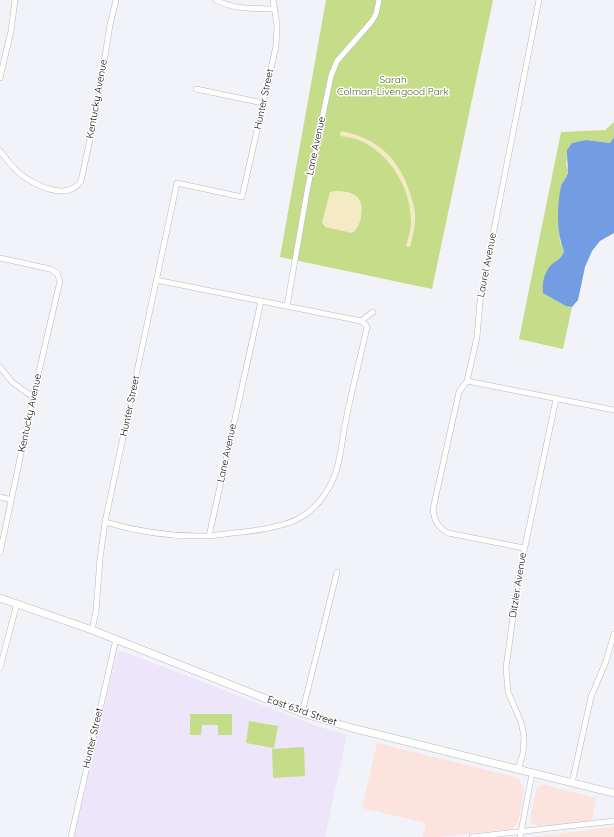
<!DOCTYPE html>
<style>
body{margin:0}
canvas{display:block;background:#f2f3f8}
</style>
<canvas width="614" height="837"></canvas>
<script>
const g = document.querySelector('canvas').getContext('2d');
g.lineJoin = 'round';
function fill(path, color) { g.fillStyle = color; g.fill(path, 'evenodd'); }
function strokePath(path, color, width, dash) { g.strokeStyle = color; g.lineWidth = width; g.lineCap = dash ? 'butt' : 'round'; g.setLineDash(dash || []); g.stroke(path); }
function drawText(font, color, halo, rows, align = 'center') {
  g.font = font + ' Quicksand,sans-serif'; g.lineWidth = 3; g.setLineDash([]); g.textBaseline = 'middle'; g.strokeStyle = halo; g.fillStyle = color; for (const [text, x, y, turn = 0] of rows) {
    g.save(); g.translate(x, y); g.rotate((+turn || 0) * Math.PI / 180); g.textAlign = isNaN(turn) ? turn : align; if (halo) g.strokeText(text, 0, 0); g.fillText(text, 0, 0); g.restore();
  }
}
const commercial = new Path2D(`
 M377,743L515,777L519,780L523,787L524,791L518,823L511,829L439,837H423L426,823L362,808Z
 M545,785L596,798L592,821L541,827L534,824L531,822V813L536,790L540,786Z
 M614,827V837H533Z`);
const education = new Path2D(`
 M122,651L317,726L347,735L325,837H74L116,656L118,652Z`);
const green = new Path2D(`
 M326,0H493L432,289L280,257Z
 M614,122V137L610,143L586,140L572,143L566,163L568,171L566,178L562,184L558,213L560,242L564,251L560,259L552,265L566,306L572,307L563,349L519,339L561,132L605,130Z
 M190,714H232V735H218V725H202L201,735H190Z
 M249,721L278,726L274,748L246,743Z
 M304,747L305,776L273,778L272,749Z`);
const sand = new Path2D(`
 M341,131C378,138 400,159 411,196C413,204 416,212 415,220C415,229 412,238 410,247L406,246C408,238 411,230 411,222C411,189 391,155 361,141C354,138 347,137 340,136Z
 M336,191C354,191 365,197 361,217C360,223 357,230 352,233L325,227L322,222L330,192Z`);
const water = new Path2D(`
 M614,137V233L600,241L592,251L585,267L578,300L572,307L566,306L543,293C542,283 544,273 551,265C558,259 560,261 564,251C556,232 557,207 561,186C563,181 567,178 568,172C568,167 567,157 567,150L572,143L586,140L610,143Z`);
const street = new Path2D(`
 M216,0C234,10 255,8 275,9
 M0,78L11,31L15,0
 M196,89L263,103
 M0,151C5,158 12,166 18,172C33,185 67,202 81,181L96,112L110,25L116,0
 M0,258L50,269L57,273L60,281L33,397L0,553
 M156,280L361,321L373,312
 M287,306L308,186L331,76L337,61L372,21L376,14L379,0
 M0,367L12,382L33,397
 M467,381L614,410
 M0,497L11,500
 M105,522C139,532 172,537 207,536C219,535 231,533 243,532C260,530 280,527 296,520C310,513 321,502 328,489C340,470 341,446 345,425C351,392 360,360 367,327L366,325L361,321
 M209,536L261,301
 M524,548L448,533C438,527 434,521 433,509L459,392L467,381L477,337L480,301L539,0
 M92,630L96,611L100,559L105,522L177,183L242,197L276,46L277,25L273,0
 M0,668L17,603
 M302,713L337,572
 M518,770L523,753L524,736L521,722L508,692L506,668L518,580L556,399
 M572,783L591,697L606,661L614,634
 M71,837L116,639
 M472,837L614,821
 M520,837L532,774`);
const secondary = new Path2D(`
 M0,598L92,630L302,713L352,728L614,793`);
const parkNames = [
 ["Sarah",393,80],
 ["Colman-Livengood Park",393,92]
];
const streetNames = [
 ["Kentucky Avenue",97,99,-80],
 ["Hunter Street",264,99,-78],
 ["Lane Avenue",316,146,-78],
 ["Laurel Avenue",487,265,-79],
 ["Hunter Street",130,406,-78],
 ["Kentucky Avenue",30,413,-78],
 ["Lane Avenue",227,453,-78],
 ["Ditzler Avenue",518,585,-81],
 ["East 63rd Street",302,711,19],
 ["Hunter Street",93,738,-77]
];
fill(commercial, '#fde3dd');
fill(education, '#ede5fa');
fill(green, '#c5dc88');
fill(sand, '#f4eac4');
fill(water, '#739de2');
strokePath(street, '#b8b8bd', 6);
strokePath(secondary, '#b8b8bd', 8);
strokePath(street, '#fff', 5);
strokePath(secondary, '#fff', 7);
drawText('10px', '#4f5e23', '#fff', parkNames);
drawText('10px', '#111113', '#fff', streetNames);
</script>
